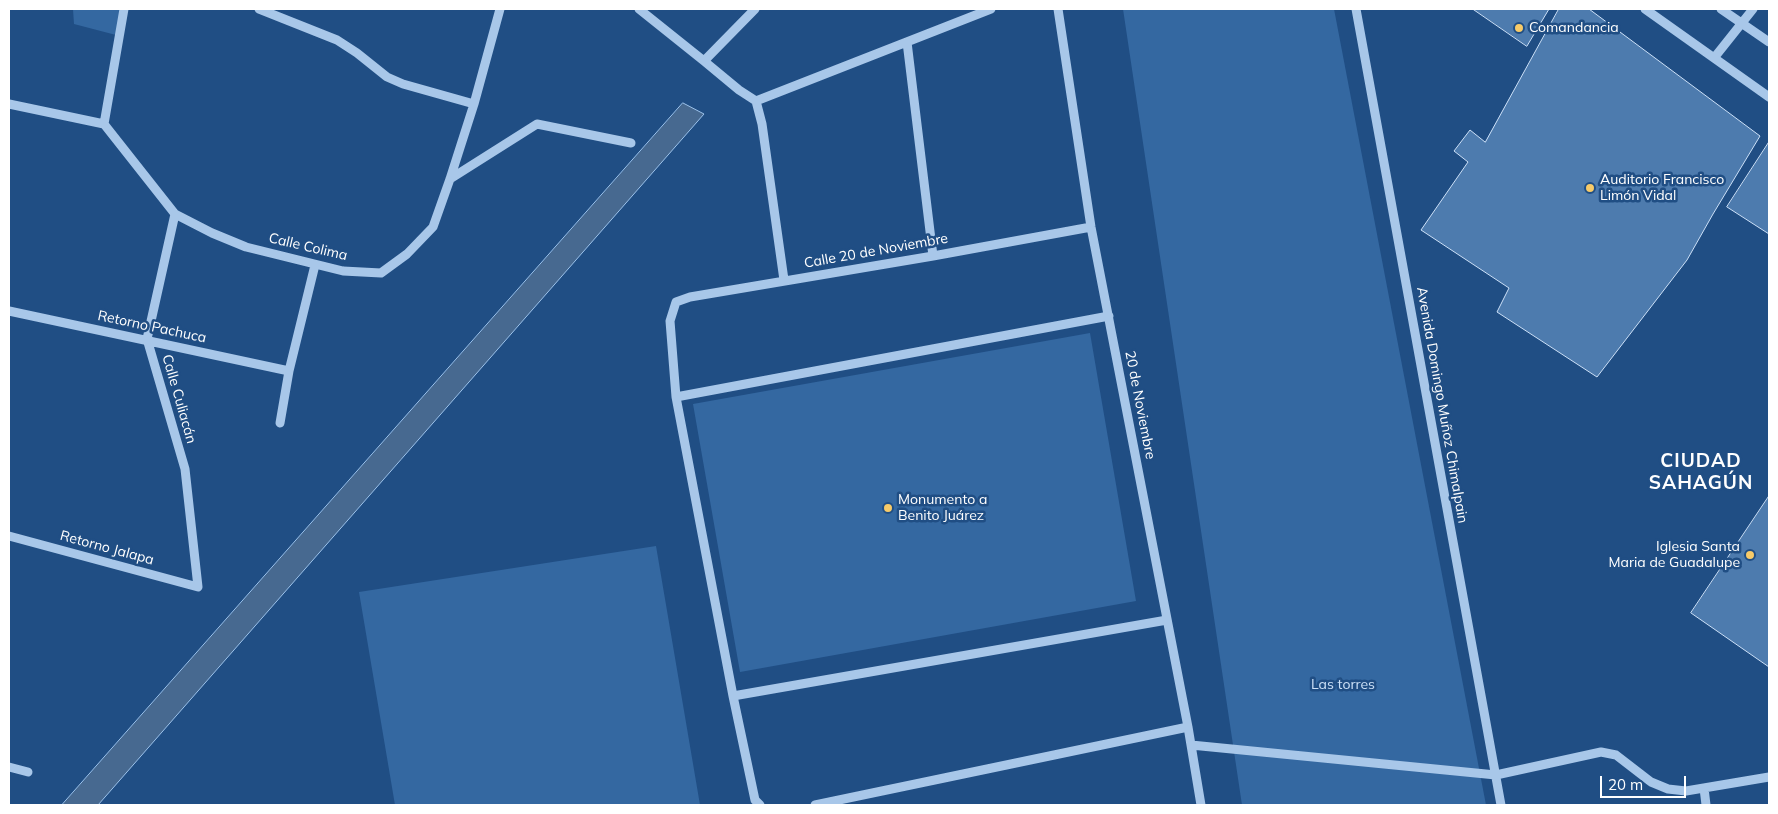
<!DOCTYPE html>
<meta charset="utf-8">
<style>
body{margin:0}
#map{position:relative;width:1778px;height:814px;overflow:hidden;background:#204e84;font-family:Mulish,sans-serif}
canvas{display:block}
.frame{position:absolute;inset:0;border:10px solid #fff;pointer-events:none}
.scale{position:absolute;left:1600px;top:776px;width:86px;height:22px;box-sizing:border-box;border:2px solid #fff;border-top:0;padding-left:6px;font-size:15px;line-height:18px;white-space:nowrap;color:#fff;-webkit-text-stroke:4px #204e84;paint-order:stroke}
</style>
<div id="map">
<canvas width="1778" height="814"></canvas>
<div class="frame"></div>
<div class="scale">20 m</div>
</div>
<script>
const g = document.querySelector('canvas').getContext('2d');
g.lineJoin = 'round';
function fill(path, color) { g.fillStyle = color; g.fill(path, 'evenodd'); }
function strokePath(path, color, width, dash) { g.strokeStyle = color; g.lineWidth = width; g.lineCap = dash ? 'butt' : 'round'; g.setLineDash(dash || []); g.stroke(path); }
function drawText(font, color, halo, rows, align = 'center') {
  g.font = font + ' Mulish,sans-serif'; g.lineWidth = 5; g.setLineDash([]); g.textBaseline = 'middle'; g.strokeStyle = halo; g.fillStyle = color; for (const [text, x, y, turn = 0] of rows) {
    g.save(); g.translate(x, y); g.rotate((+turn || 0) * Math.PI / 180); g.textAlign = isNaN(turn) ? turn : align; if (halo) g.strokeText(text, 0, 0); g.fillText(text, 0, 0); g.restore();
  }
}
const green = new Path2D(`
 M73,9H123L116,35L74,24Z
 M1123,9H1334L1486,805H1242Z
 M1090,333L1136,601L740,672L693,404Z
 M656,546L700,805H395L359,592Z`);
const water = new Path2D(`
 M683,103L704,114L98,805H62Z`);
const building = new Path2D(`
 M1473,9H1549L1527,46Z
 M1559,9H1589L1760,136L1713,214L1687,260L1597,377L1497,312L1509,288L1421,230L1468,162L1454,151L1470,130L1485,142Z
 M1769,142V234L1727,207Z
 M1769,496V667L1691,613Z`);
const minor = new Path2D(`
 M124,9L104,124L175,214L212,233L246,247L343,271L381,273L407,254L433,227L450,179L474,104L500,9
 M259,9L337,40L357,53L387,77L403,84L474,104
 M639,9L704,61L739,90L756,101L762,124L784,280
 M1058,9L1091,227L1188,727L1201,805
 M1356,9L1501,805
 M1645,9L1769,97
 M1721,9L1769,42
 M907,42L933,256
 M1714,58L1753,9
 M704,61L755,9
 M756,101L991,9
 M9,104L104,124
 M450,179L537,124L631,143
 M9,311L289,371
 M676,397L670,321L676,302L690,297L933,256L1091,227
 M280,423L289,371L315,265
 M9,536L198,587L185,469L147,339L175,214
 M733,696L1167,620
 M1191,745L1496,775L1601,752L1616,755L1651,782L1668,789L1686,791L1769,777
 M9,767L28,772
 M1704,788L1706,805
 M760,805L755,800L733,696L676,397L1109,316
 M815,805L1188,727`);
const markers = [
 [1519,28,5,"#f6ca69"],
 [1590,188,5,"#f6ca69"],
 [888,508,5,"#f6ca69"],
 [1750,555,5,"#f6ca69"]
];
const poiNames = [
 ["Comandancia",1529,28],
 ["Auditorio Francisco",1600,180],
 ["Limón Vidal",1600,196],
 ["Monumento a",898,500],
 ["Benito Juárez",898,516],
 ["Iglesia Santa",1740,547,"right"],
 ["Maria de Guadalupe",1740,563,"right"]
];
const streetNames = [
 ["Calle Colima",308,247,13],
 ["Calle 20 de Noviembre",876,251,-10],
 ["Retorno Pachuca",152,327,12],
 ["Calle Culiacán",179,399,74],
 ["20 de Noviembre",1140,405,79],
 ["Avenida Domingo Muñoz Chimalpain",1442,405,80],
 ["Retorno Jalapa",107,548,15]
];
const parkNames = [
 ["Las torres",1343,685]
];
const districtNames = [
 ["CIUDAD",1701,461],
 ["SAHAGÚN",1701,483]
];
fill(green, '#3468a1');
fill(water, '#476990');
strokePath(water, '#9cc2ea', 1);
fill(building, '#4d7bae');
strokePath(building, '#cce0f7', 1);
strokePath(minor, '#a8c7e9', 9);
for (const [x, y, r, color] of markers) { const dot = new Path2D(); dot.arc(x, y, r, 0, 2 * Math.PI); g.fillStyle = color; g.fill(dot); strokePath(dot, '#204e84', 2); }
drawText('14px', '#fff', '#204e84', poiNames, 'left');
drawText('14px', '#fff', '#204e84', streetNames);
drawText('14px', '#cce0f7', '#204e84', parkNames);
g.letterSpacing = '1px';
drawText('bold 19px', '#fff', '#204e84', districtNames);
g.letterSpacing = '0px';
</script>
